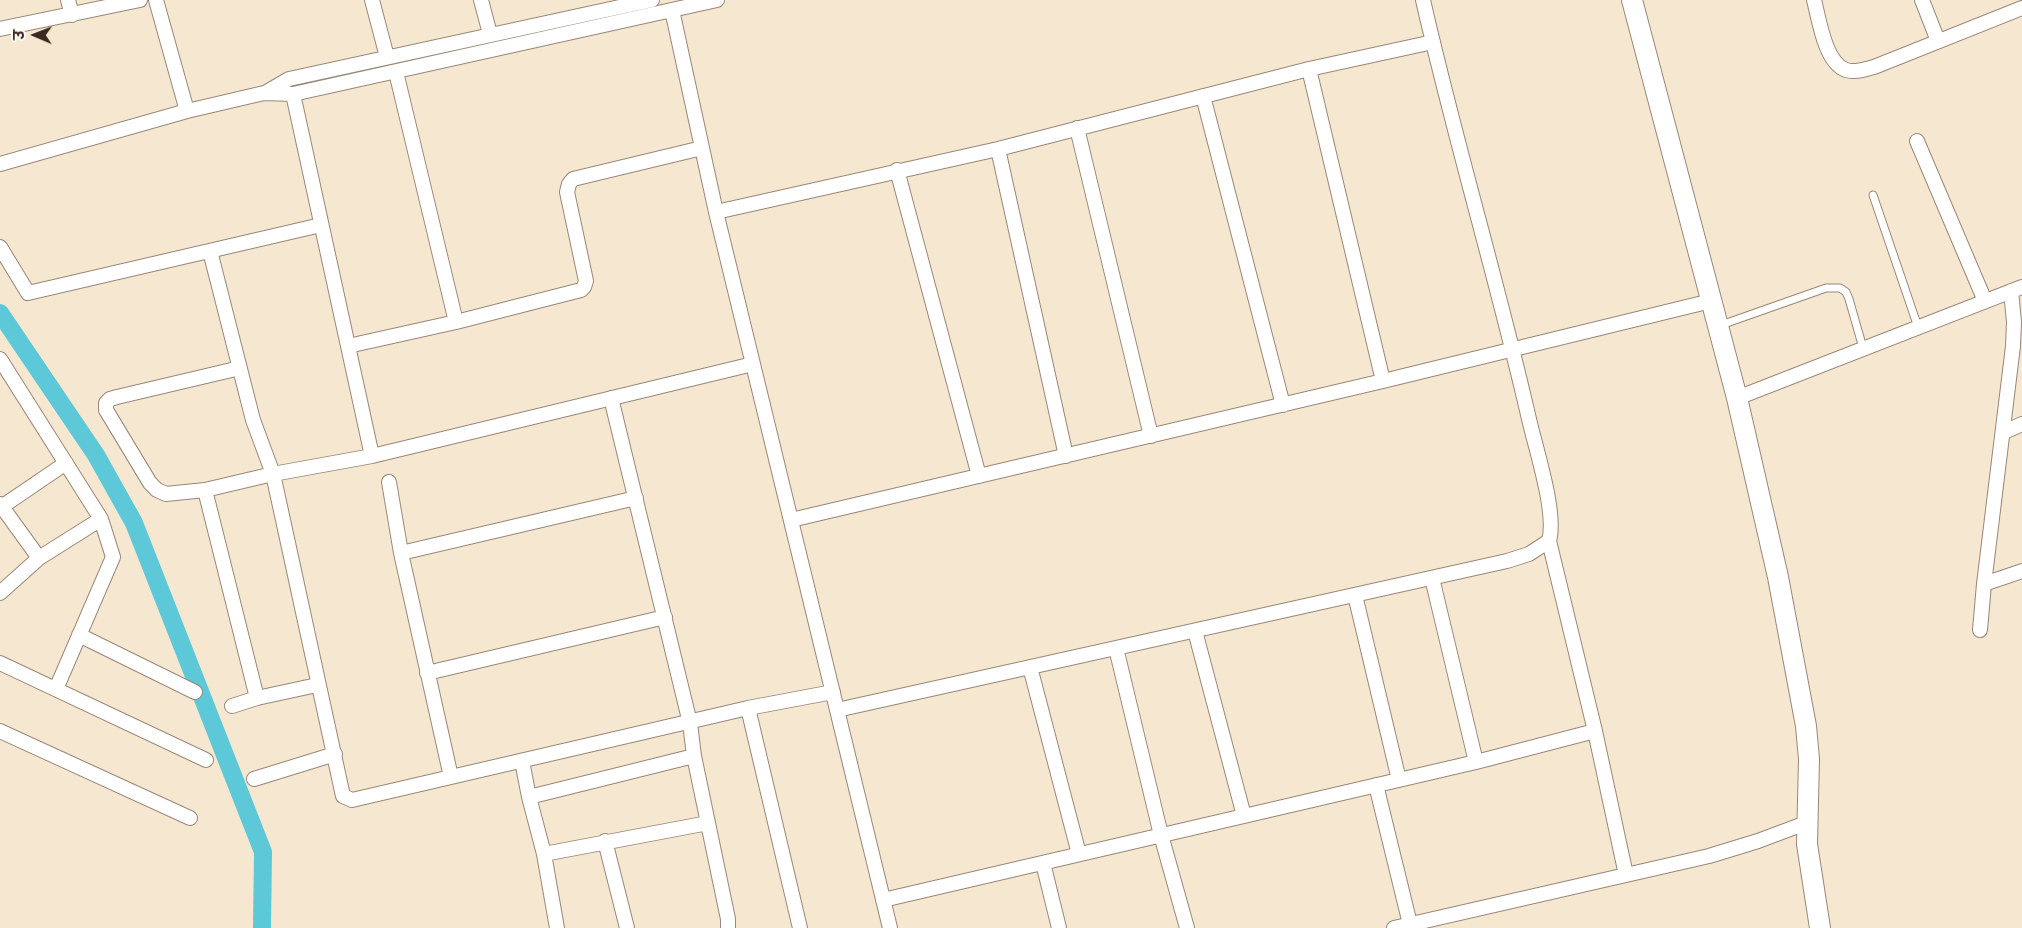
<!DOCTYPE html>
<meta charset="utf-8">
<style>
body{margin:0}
#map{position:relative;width:2022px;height:928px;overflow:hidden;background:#f6e7d1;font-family:Sriracha,"Playpen Sans Deva",sans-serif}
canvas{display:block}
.north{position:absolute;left:10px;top:10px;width:50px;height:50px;-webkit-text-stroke:4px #fdfcf7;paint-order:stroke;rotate:271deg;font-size:14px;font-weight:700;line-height:20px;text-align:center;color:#3b2a1e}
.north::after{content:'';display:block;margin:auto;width:18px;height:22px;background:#3b2a1e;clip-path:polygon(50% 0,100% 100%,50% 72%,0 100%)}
</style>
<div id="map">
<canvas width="2022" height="928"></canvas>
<div class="north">उ</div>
</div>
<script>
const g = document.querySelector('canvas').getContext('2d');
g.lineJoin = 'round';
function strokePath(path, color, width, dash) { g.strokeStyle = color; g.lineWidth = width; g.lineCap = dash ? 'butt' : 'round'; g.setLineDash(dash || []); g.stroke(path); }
const canal = new Path2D(`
 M0,313L96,455L134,523L263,852L262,928`);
const lane = new Path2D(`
 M1873,195L1918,327
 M1721,325L1826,288H1840L1846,292L1849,299L1863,348`);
const street = new Path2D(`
 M68,0L72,15
 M156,0L187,111
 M372,0L387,57
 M481,0L490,34
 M1814,0C1819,19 1825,63 1846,70C1855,73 1865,69 1874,67L2022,8
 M1922,0L1938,41
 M672,10L716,212L890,928
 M0,29L140,0
 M1309,69L1383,381
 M396,72L456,322
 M265,93L289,79L652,0
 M293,94L372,456
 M1203,96L1283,405
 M1077,128L1151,436
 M1917,141L1985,301
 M998,149L1066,456
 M0,164L187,111L264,93L293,94L717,0
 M897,170L979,476
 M716,212L998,149L1309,69L1433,42
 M0,247L28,293L321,225
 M210,251L253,420L273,474L343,796L352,800L748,708L833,692
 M348,346L456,322L581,290L584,287L586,281L567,192L569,184L573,179L702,148
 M0,359L101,519L39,558L0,593
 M240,368L117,397L110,399L106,403V410L150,483L157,490L166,494L205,490L273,474L372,456L753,364
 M611,398L690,723L694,756L728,919V928
 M1737,398L2022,287
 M2004,432L2022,424
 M389,482L401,553
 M205,490L257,698L317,685
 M0,504L39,558
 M0,508L66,463
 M791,520L1383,381L1711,301
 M1549,541L1595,731L1626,875
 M1432,578L1476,762
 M1984,584L2022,571
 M1355,595L1399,780
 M1980,630L1984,584L2013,346L2014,322L2011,291
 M1195,631L1244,816
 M79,635L195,692
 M1116,648L1161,835L1187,928
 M0,663L206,760
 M1030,667L1079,854
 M427,673L665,617
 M56,689L113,557L101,519
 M232,706L257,698
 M748,708L800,928
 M837,710L1507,561L1529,554L1549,541C1557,513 1536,450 1529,419C1497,279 1455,141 1423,0
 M0,731L190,818
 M522,761L529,797L544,854L557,928
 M451,777L401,553L636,498
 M254,779L335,754
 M1376,785L1410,924
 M529,797L694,756
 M605,841L627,928
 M544,854L708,823
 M1043,863L1059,928
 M883,900L1476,762L1595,731
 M1394,928L1709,856L1758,841L1806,823`);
const secondary = new Path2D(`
 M1632,0L1737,398L1778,577L1806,726L1809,759L1807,844L1820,928`);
strokePath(canal, '#5dc8d7', 18);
strokePath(lane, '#988878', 9);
strokePath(street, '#988878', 16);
strokePath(secondary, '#988878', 22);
strokePath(lane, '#fff', 7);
strokePath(street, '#fff', 14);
strokePath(secondary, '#fff', 20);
</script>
